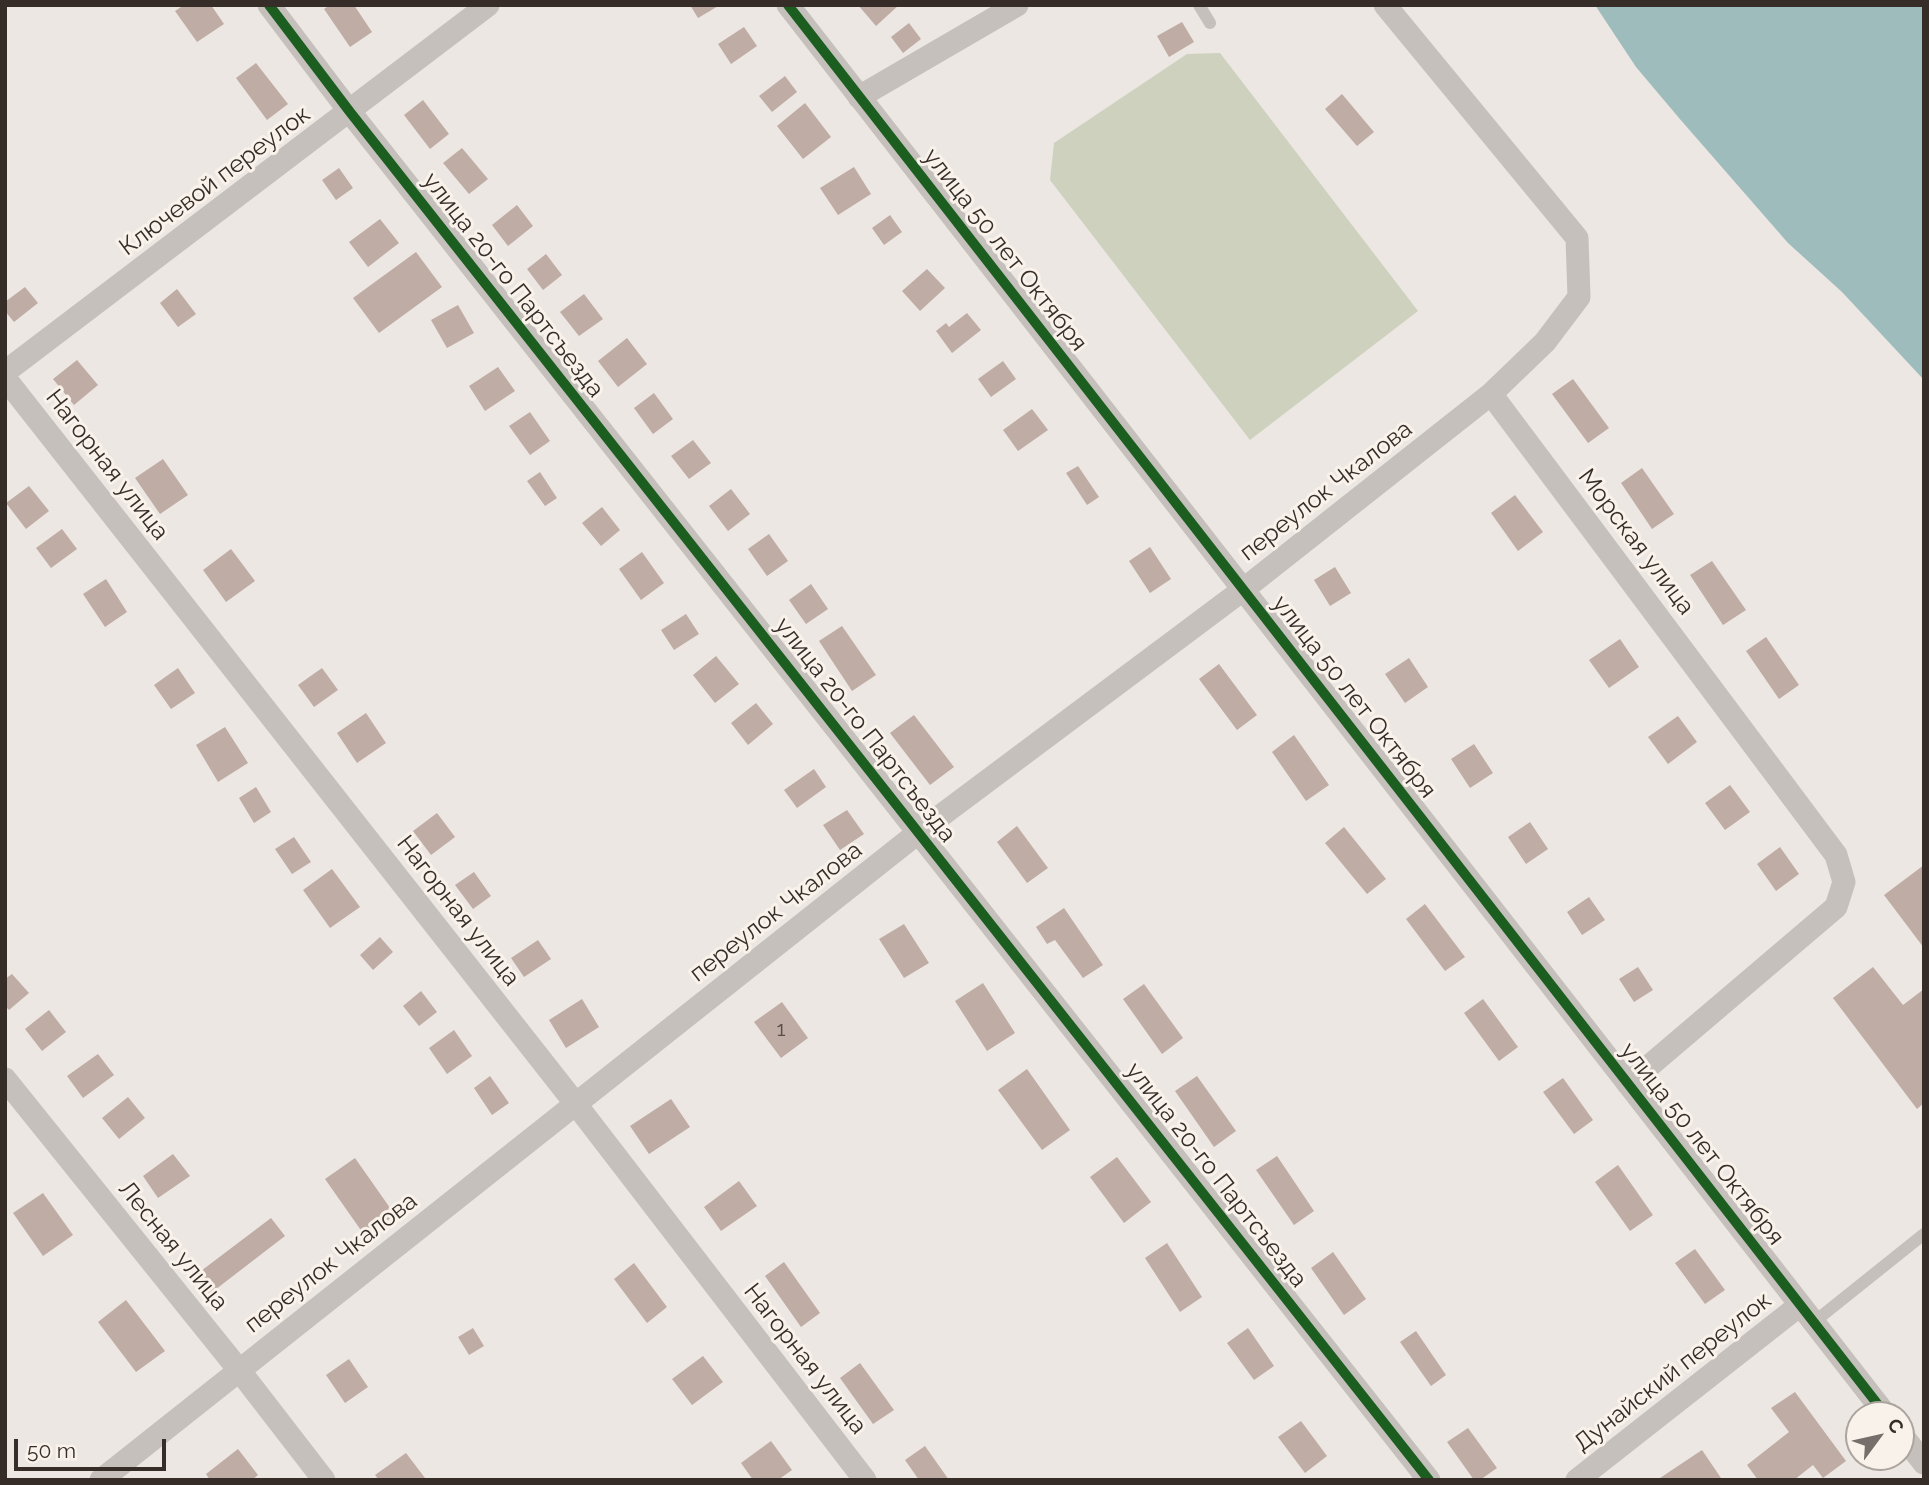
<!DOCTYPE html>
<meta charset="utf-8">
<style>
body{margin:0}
#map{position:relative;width:1929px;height:1485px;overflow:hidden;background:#ece7e2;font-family:Raleway,sans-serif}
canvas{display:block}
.frame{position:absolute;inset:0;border:7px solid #362d29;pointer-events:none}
.north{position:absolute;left:1845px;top:1401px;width:70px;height:70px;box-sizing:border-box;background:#f9f2ea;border:2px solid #aba39d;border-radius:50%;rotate:57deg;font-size:19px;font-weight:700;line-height:28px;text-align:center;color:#362d29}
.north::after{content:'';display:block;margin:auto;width:24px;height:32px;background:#766e6a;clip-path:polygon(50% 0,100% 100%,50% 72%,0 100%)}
.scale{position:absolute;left:14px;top:1439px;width:152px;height:32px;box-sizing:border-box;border:4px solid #362d29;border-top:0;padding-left:9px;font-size:21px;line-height:24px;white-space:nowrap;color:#362d29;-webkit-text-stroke:5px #f9f2ea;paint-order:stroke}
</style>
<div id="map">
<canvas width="1929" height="1485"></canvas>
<div class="frame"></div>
<div class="north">С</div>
<div class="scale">50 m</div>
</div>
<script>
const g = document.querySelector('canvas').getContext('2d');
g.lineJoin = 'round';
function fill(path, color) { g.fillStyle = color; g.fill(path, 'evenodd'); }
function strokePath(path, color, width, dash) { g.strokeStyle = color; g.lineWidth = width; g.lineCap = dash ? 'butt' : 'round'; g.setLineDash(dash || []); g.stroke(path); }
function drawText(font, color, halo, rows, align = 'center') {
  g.font = font + ' Raleway,sans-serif'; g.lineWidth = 6; g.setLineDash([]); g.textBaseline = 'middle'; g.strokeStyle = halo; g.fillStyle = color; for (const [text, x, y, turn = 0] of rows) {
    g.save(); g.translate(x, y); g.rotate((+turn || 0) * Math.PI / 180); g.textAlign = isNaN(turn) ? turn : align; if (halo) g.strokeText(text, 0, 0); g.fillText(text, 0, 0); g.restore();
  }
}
const green = new Path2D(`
 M1220,53L1418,311L1250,440L1050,180L1054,143L1187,54Z`);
const water = new Path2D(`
 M1595,5H1924V380L1842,292L1788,243L1679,118L1636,67Z`);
const building = new Path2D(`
 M184,5H211L224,24L197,42L175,11Z
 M330,5H354L372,32L350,47L324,9Z
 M690,5H720L698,18Z
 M858,5H899L876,26Z
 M1182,22L1194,42L1169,57L1157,36Z
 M909,23L921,39L903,53L891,37Z
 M744,27L757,46L731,64L718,44Z
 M256,63L288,104L267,120L236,78Z
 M785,76L797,92L772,112L759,96Z
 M1342,94L1374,132L1357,146L1325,109Z
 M423,100L449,134L430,149L404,115Z
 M805,103L831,137L803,159L777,126Z
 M462,148L488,179L469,194L443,163Z
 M854,167L871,194L838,215L820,188Z
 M339,168L353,188L336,200L322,180Z
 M517,205L533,226L508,246L492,225Z
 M890,215L902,232L884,245L872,228Z
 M380,219L399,243L368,267L349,242Z
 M416,252L442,287L379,333L353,298Z
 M546,254L562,275L543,290L527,269Z
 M927,269L945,288L920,311L902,291Z
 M25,287L38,303L14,322L5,311V302Z
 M177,289L196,314L178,327L160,303Z
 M584,294L603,319L579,336L560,312Z
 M458,305L474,333L447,348L431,320Z
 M967,313L981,330L952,353L936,331L946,323L949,327Z
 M627,338L647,364L618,387L598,361Z
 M77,360L98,385L74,405L53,379Z
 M1003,361L1016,379L991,397L978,379Z
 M498,367L515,391L485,411L469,386Z
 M1573,379L1609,428L1588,443L1552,394Z
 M654,393L673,419L653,434L634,408Z
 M1032,409L1048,430L1018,451L1003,430Z
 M530,412L550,441L530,455L509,426Z
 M693,440L711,463L689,479L671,456Z
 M163,459L188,495L160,514L135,478Z
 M1078,466L1099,497L1087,505L1066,473Z
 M1642,468L1674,514L1652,529L1621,483Z
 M540,472L557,498L545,506L527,481Z
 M29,486L49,511L26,529L6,503Z
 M731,489L750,514L728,531L709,506Z
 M1515,495L1543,532L1518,551L1491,513Z
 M602,507L620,530L601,546L582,523Z
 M62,529L77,549L51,568L36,548Z
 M769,534L788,561L767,576L748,549Z
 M1150,547L1171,579L1150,593L1129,561Z
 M231,549L255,581L226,602L203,570Z
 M642,552L664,583L641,600L619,569Z
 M1712,561L1746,610L1723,625L1690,575Z
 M1335,567L1351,593L1330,606L1314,580Z
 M106,579L127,612L105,627L83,594Z
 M811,584L828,609L806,624L789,600Z
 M686,614L699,634L674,650L661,630Z
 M842,626L876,675L852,691L819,641Z
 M1766,637L1799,685L1779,699L1746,651Z
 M1620,639L1639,667L1609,688L1589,660Z
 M716,656L739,684L715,703L693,675Z
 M1409,658L1428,687L1405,703L1385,674Z
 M1219,664L1257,715L1237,730L1199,679Z
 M178,668L195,693L171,709L154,685Z
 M322,668L338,690L314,707L298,685Z
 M756,703L773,724L748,745L731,723Z
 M366,713L386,743L357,763L337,733Z
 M914,715L954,767L930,785L890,733Z
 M1678,716L1697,742L1668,764L1648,737Z
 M225,727L248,763L218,782L196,745Z
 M1294,735L1329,785L1306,801L1272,752Z
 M1474,744L1493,773L1470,788L1451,759Z
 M814,769L826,787L797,808L784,790Z
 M1730,785L1750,812L1725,830L1705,803Z
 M256,787L271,812L254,823L239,798Z
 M847,810L864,834L840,850L823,825Z
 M437,813L455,837L431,855L413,831Z
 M1530,822L1548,849L1526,864L1508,837Z
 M1017,826L1048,868L1027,883L997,842Z
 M1344,827L1386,879L1367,894L1325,843Z
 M294,837L311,862L292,874L275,849Z
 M1780,847L1799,874L1776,891L1757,864Z
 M1924,865V948L1884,895Z
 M332,869L360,907L330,928L303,890Z
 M474,872L491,896L473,909L455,885Z
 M1589,897L1605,920L1582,935L1567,912Z
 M1425,904L1465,957L1445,971L1406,919Z
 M1064,908L1103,965L1083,978L1055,940L1047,944L1036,927Z
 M904,924L929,963L904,978L879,939Z
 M380,937L393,952L373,970L360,955Z
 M538,940L551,959L524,977L511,958Z
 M1638,967L1653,990L1634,1002L1619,979Z
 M1873,967L1903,1005L1924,989V1103L1917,1109L1833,998Z
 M12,974L29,993L9,1010L5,1006V979Z
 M983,983L1015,1033L987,1051L955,1001Z
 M1144,984L1183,1038L1162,1054L1123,999Z
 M421,991L437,1012L419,1026L403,1006Z
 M582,999L599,1027L566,1048L549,1020Z
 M1483,999L1518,1047L1499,1061L1464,1013Z
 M782,1002L808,1038L781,1058L754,1022Z
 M49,1010L66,1032L42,1051L25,1029Z
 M454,1030L472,1056L447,1074L429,1048Z
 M98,1054L114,1075L83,1098L67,1076Z
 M1027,1069L1070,1130L1042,1150L998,1090Z
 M490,1076L509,1103L492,1115L474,1088Z
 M1197,1076L1236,1131L1214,1147L1175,1091Z
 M1563,1078L1593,1120L1574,1134L1543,1092Z
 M128,1097L145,1118L119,1139L102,1118Z
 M671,1099L690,1127L649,1154L630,1126Z
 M173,1154L190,1176L158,1198L143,1176Z
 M1277,1156L1314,1211L1294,1225L1256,1170Z
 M1117,1157L1151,1202L1124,1223L1090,1177Z
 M355,1158L395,1215L365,1236L325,1179Z
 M1618,1165L1653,1215L1630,1231L1595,1182Z
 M739,1181L757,1206L721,1231L704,1207Z
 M43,1193L73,1235L43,1256L13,1213Z
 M271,1218L285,1236L207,1296L193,1277Z
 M1167,1243L1202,1297L1180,1312L1145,1258Z
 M1695,1249L1725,1290L1705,1304L1675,1263Z
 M1333,1252L1366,1299L1344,1315L1311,1268Z
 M784,1262L820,1313L801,1327L765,1276Z
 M634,1263L667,1307L647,1323L614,1279Z
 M126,1300L165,1351L136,1372L98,1322Z
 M473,1328L484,1346L469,1355L458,1337Z
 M1248,1328L1274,1366L1254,1380L1227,1343Z
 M1416,1331L1446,1375L1431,1386L1400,1342Z
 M703,1356L723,1382L692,1405L672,1379Z
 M349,1359L368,1387L345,1403L326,1375Z
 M860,1363L894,1410L873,1424L840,1378Z
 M1795,1392L1846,1461L1823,1478L1813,1465L1794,1480H1758L1747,1465L1789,1432L1771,1408Z
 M1301,1421L1327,1456L1305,1473L1278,1437Z
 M1468,1428L1497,1468L1480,1480H1474L1447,1442Z
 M771,1441L792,1470L778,1480H753L741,1463Z
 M925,1446L949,1480H919L905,1460Z
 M238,1449L258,1475L252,1480H210L206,1474Z
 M1702,1450L1721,1478L1657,1480Z
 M406,1453L425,1478L379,1480L375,1475Z`);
const lane = new Path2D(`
 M1199,5L1210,23
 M1814,1322L1924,1234`);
const street = new Path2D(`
 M269,5L350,112L1429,1480
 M788,5L1886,1415
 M1385,5L1577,238L1579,297L1545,342L1491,394L1836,855L1844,882L1836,907L1628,1084
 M859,97L1017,5
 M5,372L488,5
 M5,378L575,1103L865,1480
 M5,1079L239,1370L324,1480
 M1901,1434L1924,1463
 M101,1480L919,832L1244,589L1491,394
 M1577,1480L1800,1305`);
const cycleway = new Path2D(`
 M269,5L350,112L1429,1480
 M788,5L1886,1415`);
const numberNames = [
 ["1",781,1030]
];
const streetNames = [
 ["Ключевой переулок",215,181,-37],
 ["улица 50 лет Октября",1005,250,52],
 ["улица 20-го Партсъезда",513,285,52],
 ["Нагорная улица",107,465,52],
 ["переулок Чкалова",1326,491,-38],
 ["Морская улица",1636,542,53],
 ["улица 50 лет Октября",1354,697,52],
 ["улица 20-го Партсъезда",865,730,52],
 ["Нагорная улица",458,911,52],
 ["переулок Чкалова",776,912,-38],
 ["улица 50 лет Октября",1702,1144,52],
 ["улица 20-го Партсъезда",1216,1175,52],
 ["Лесная улица",173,1246,51],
 ["переулок Чкалова",331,1263,-38],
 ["Нагорная улица",805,1359,52],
 ["Дунайский переулок",1673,1372,-38]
];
fill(green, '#cdd1bd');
fill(water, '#9fbcbc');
fill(building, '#bfaca4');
strokePath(lane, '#c5c0bb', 12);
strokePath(street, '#c5c0bb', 23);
strokePath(cycleway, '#1b5e20', 10);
drawText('21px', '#584d48', null, numberNames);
drawText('24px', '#362d29', '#f9f2ea', streetNames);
</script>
